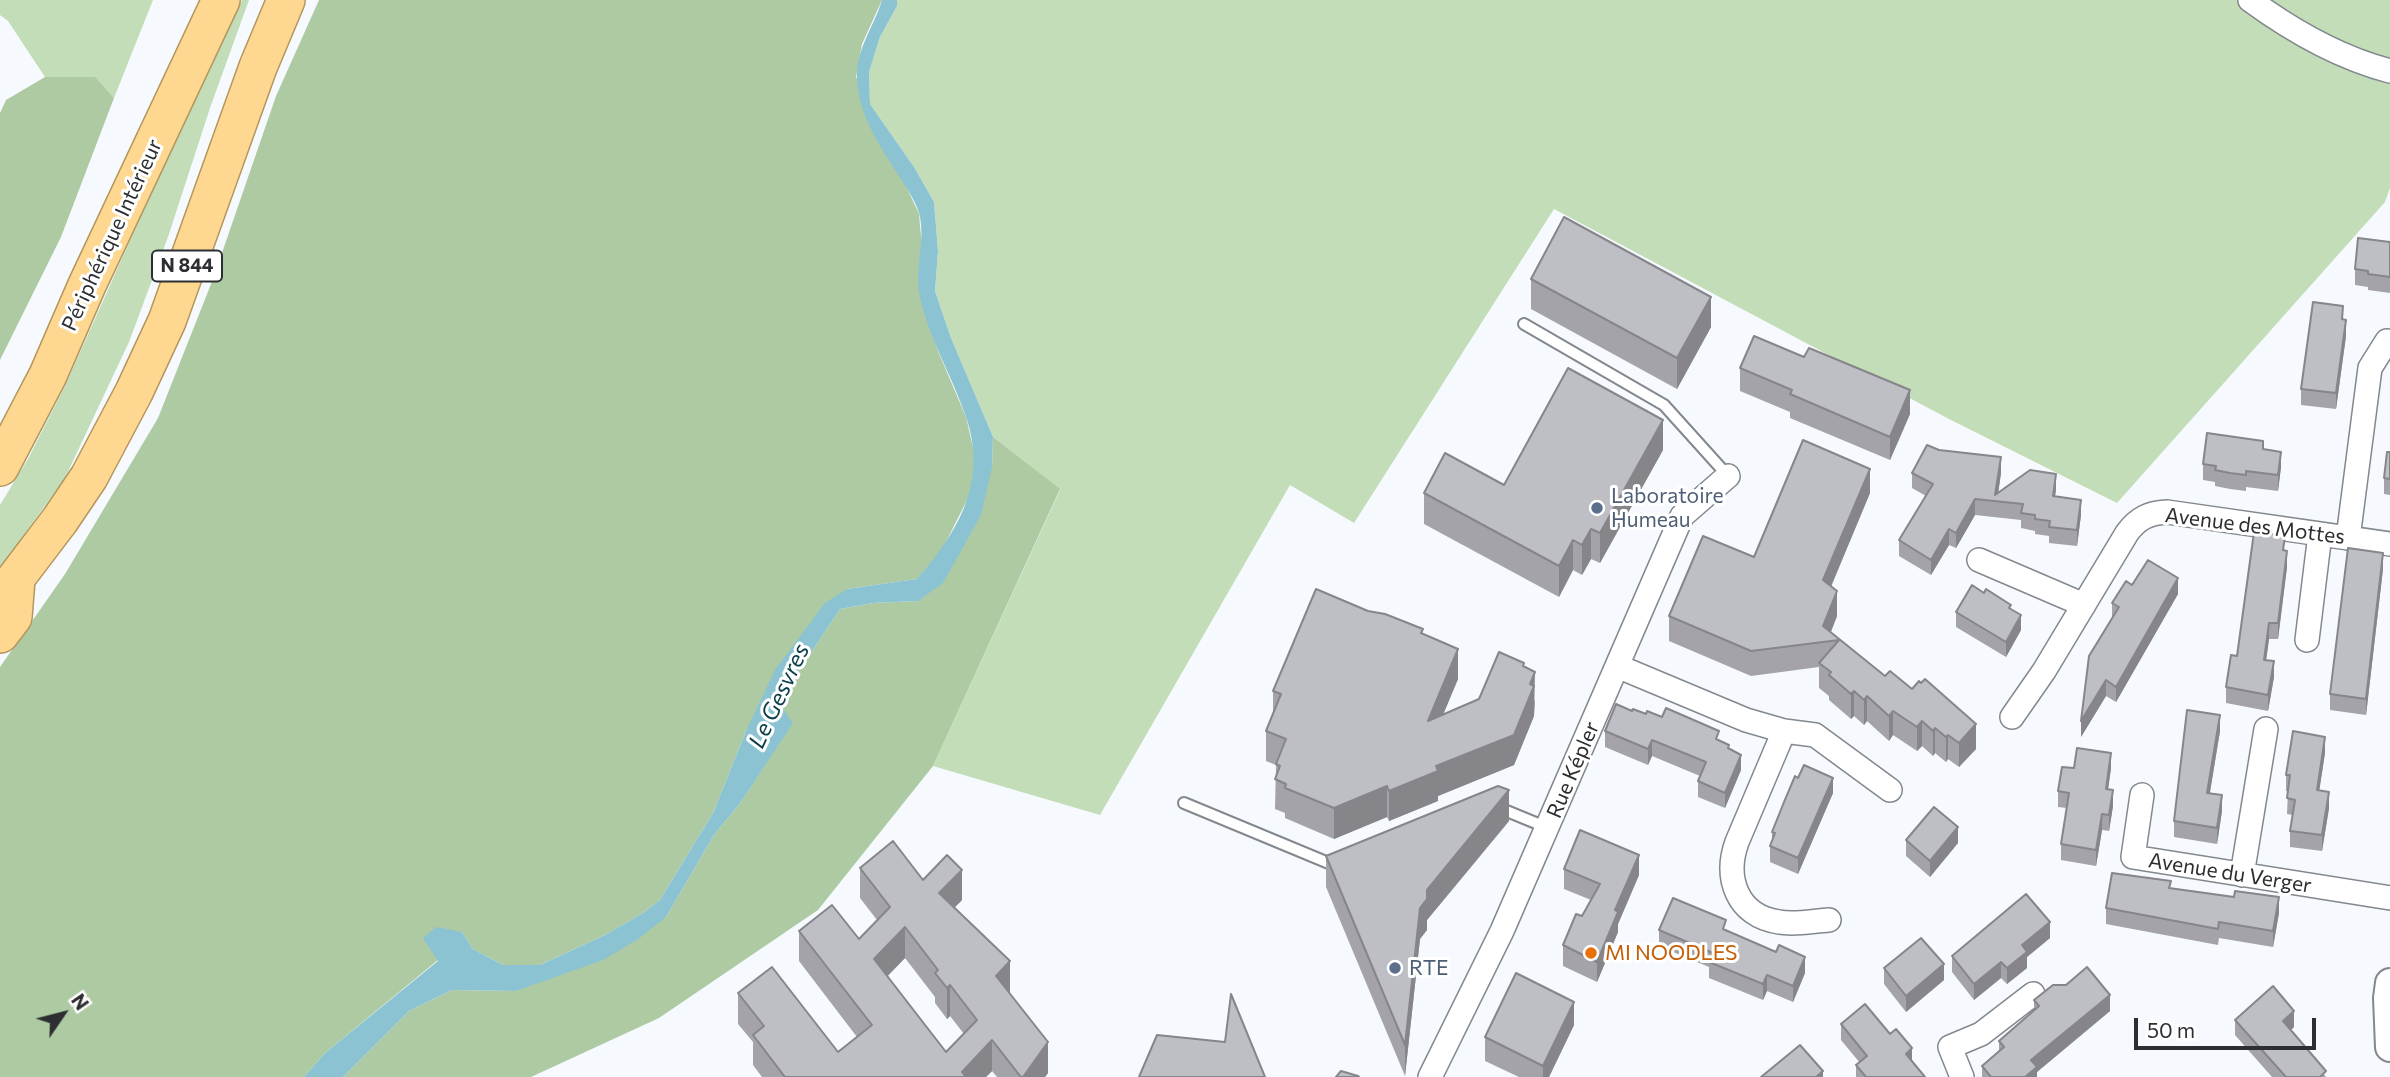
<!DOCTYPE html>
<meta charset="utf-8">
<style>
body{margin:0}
#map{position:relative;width:2390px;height:1077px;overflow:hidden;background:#f6fafe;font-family:Commissioner,sans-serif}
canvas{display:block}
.north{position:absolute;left:28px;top:979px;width:70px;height:70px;-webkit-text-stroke:5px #fff;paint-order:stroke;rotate:55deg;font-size:19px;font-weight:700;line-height:28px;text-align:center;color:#2c2e31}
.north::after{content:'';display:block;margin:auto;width:24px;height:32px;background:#2c2e31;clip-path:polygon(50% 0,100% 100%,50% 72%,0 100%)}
.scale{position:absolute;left:2134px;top:1018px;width:182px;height:32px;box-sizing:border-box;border:4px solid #2c2e31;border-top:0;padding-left:9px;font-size:21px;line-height:24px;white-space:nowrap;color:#2c2e31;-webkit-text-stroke:5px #fff;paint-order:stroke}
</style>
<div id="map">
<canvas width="2390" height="1077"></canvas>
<div class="north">N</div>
<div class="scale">50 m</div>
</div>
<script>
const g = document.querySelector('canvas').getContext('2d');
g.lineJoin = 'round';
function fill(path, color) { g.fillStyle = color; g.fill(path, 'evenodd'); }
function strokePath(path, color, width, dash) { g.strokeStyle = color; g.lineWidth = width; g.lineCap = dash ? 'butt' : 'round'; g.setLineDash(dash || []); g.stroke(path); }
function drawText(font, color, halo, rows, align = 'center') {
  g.font = font + ' Commissioner,sans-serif'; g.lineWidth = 6; g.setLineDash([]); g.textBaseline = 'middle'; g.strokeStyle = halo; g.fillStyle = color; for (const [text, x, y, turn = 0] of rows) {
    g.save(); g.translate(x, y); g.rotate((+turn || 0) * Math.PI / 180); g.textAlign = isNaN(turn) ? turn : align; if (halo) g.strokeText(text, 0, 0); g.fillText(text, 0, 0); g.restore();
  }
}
const green = new Path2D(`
 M0,0H153L114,98L94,77H45L8,21L0,15Z
 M242,0H249L210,108L168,237L129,342L65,478L0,568V505L28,459L65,386L170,151Z
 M897,0H2390V188L2385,202L2117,503L1949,419L1554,209L1354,523L1290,485L1100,815L933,766L1060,490L993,437L951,338L935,291L938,251L934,202L914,167L870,104L869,72L880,37L897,6Z`);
const forest = new Path2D(`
 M319,0H882L862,44L856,77L919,214L922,247L919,291L938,351L966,417L975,456L971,492L942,550L917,579L847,589L746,731L713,813L660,900L643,913L605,935L540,965H503L473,949L462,932L438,960L325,1053L304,1077H0V667L65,574L158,418L213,279L276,96Z
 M45,77H95L114,98L61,237L0,360V113L6,100Z
 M993,437L1060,489L933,766L818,910L659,1018L531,1077H343L409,1011L452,990L516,991L666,917L714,835L741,802L792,723L778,702L840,609L873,603L918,601L992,467Z`);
const water = new Path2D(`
 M882,0H897V6L880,37L869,72L870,104L914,167L934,202L938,251L935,291L951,338L993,437L992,467L981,515L943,583L918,601L873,603L840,609L778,702L793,723L741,802L714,835L666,917L637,940L603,960L516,991L452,990L409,1011L343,1077H304L325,1053L438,961L423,938L436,927L462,932L473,949L503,965H540L605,935L643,913L660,900L713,813L746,731L775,670L825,603L847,589L917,579C959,531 988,481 966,417C952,375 927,336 919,292C915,267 926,239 919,213C915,200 906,187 899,176C880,146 859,116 857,80C855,50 874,27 882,0Z`);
const service = new Path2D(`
 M1524,324L1664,405L1728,476
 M1184,803L1331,864L1337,862
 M1497,807L1548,828`);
const minor = new Path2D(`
 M2250,0C2291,30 2340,58 2390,71
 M2348,538L2370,368L2387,341
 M1979,560L2084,605
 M2307,640L2320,534
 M1617,666L1746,720L1784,731L1815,735L1890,790
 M2012,717L2044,671L2127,533C2138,518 2149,513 2167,512L2390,544
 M1784,731L1737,842C1724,878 1737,916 1779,922C1794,925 1813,921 1829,920
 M2142,795L2133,857L2390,898
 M2242,875L2266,729
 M1430,1077L1502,931L1682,516L1728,476
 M1962,1077L1950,1047L1981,1034L2033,994`);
const tertiary = new Path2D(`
 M2390,983L2388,998L2390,1047`);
const trunk = new Path2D(`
 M0,467L48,375L87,285L221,0
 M0,599L60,520L89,477L134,392L167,321L258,67L286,0
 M0,634L13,617L16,579`);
const wall = new Path2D(`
 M2390,242V293L2368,290V287L2355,285V269Z
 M1531,279L1711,327L1677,389L1531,309Z
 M2343,319L2346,336L2336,409L2301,405V389Z
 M1740,368L1910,414L1890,460L1790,418V412L1740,391Z
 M2263,449L2281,467L2278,491L2246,487V491L2230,489L2215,486V482L2203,480V464Z
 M1663,450L1600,563L1591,559L1582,575L1573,570L1559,597L1424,524V493L1504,485Z
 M2390,452V495L2384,494V478Z
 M1912,473H2001L1998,493L2056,489L2055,496L2081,515L2077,546L2049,543V536L2035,534V531L2021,528V520L1975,515L1956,548L1949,545L1931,575L1899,556V540L1926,496L1912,488Z
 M1870,493L1831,587L1837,616L1831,632L1976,749L1959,767L1948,759L1946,762L1935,753L1933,756L1922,746L1917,751L1893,735L1889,741L1867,721L1864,725L1854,716L1851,719L1829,700V696L1819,688V667L1751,676L1669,641V616L1754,557Z
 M2285,551L2287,567L2278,639H2269L2266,660L2274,677L2268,711L2226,703V687L2237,656Z
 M2383,569L2366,715L2330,710V694Z
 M2132,585L2178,594L2116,702L2106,696L2081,737L2112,618V603Z
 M1956,612L2021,630L2006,657L1956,627Z
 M1423,634L1458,679L1443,714L1479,699L1524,667L1535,702L1534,716L1514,765L1438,796V801L1389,821L1387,817L1334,839L1285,818V813L1275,809L1276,765L1266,761V731L1273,714V691Z
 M1632,711L1719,741L1729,749L1741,770L1725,808L1698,797V781L1700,776L1652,756L1648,765L1605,747V731Z
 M2220,731L2210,793L2222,811L2217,844L2174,837V821Z
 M2325,753L2319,790L2329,808L2322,851L2290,847V831L2293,815L2287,814L2288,791H2286V775Z
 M2111,768L2108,789L2113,806L2109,831L2102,830L2096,866L2061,860V844L2067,808L2058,807V791Z
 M1833,793L1798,874L1770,862V846L1772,841V832Z
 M1509,821L1427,920V930L1420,939L1405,1076L1326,887V856Z
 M1906,840L1958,843L1930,877L1906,856Z
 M860,868L923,880L962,900L955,907L1010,992H1009L1048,1073L1045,1077H997L992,1071L986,1077H762L753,1065V1042L738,1024V993L838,1052L857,1037L799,961V931L859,939L877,920L860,898ZM905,958L935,997V1003L947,1019L950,1016L964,1034L946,1052L888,976Z
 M1564,869L1639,875L1618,924V932L1597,982L1563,966V945L1582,916L1591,900L1564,889Z
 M2171,888L2279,913L2273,947L2219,938L2218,945L2106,924V908Z
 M1659,930L1726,931L1805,973L1793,1002L1767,991L1763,1000L1709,978V967L1659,946Z
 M2050,938L2027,957V968L2007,984L2001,978L1974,1000L1952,972V956Z
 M1884,968L1944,980L1906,1012L1884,984Z
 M2034,1000L2110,1011L2037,1072V1077H1982V1066L1999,1051V1041L2034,1011Z
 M2235,1020L2294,1027L2291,1030L2326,1077H2272L2235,1035Z
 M1841,1024L1925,1077H1856V1065L1860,1063L1841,1040Z
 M1574,1025L1549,1077H1519L1485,1061V1037Z`);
const shadedWall = new Path2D(`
 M1711,297V327L1677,389V358Z
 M2346,320V336L2336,409V393Z
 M1910,390V414L1890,460V437Z
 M1663,420V450L1600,563V533Z
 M2281,452V467L2278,491V475Z
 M2001,457V473L1997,502L1995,495Z
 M1870,469V493L1823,605V580Z
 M2056,474V489L2053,512V496Z
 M1975,499V515L1956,548V533Z
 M2081,500V515L2077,546V530Z
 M1591,529V559L1582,575V545Z
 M1949,529V545L1931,575V560Z
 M1573,540V570L1559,597V566Z
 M2287,551V567L2278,639V623Z
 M2383,553V569L2366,715V699Z
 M2178,578V594L2116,702V687Z
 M1837,591V616L1827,641L1823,626Z
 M2021,615V630L2006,657V642Z
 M2269,623V639L2264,676V660Z
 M1458,649V679L1428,751V721Z
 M2274,661V677L2268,711V695Z
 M1535,672L1534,716L1514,765L1438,796V801L1389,821V791L1436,766L1530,684Z
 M2106,680V696L2081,737V721Z
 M1854,691V716L1851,719V694Z
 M1867,696V721L1864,725V700Z
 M1893,711V735L1889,741V716Z
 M2220,715V731L2207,809V793Z
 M1922,721V746L1917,751V727Z
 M1976,724V749L1959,767V743Z
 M1935,728V753L1933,756V731Z
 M1948,735V759L1946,762V737Z
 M2325,737V753L2317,806V790Z
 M1652,740V756L1648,765V749Z
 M2111,753V768L2106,805V789Z
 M1741,755V770L1725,808V793Z
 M1833,778V793L1798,874V858Z
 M1387,786V817L1334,839V808Z
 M1509,790V821L1427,920V930L1420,939L1405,1076V1045L1420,908L1427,890Z
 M2113,790V806L2109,831V815Z
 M2329,792V808L2322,851V835Z
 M2222,795V811L2217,844V828Z
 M2102,814V830L2096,866V850Z
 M1958,827V843L1930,877V861Z
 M1639,855V875L1618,924V932L1597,982V962L1615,910Z
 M962,870V900L939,923V893Z
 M2279,897V913L2273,947V931Z
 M2050,922V938L2027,957V968L2007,984V968L2022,945Z
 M905,927V958L874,989V959Z
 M1805,957V973L1793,1002V986Z
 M1010,961V992L996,1006V976Z
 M2001,962V978L1974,1000V984Z
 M1944,964V980L1906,1012V996Z
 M1767,975V991L1763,1000V984Z
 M950,985V1016L947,1019V988Z
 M2110,995V1011L2037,1072V1077H2025L2031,1060Z
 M1574,1002V1025L1549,1077H1543V1066Z
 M2294,1011V1027L2283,1037V1021Z
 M992,1040V1071L986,1077H962V1072Z
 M1048,1042V1073L1045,1077H1023Z
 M1912,1048V1064L1906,1054Z
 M1823,1071V1077H1816Z`);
const building = new Path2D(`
 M1564,217L1711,297L1677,358L1531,279Z
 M2358,238L2390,242V277L2368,274V271L2355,269Z
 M2313,302L2343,306L2342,319L2346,320L2336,393L2301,389Z
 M1754,336L1804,357L1809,348L1910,390L1890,437L1790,394L1792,390L1740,368Z
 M1568,368L1663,420L1600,533L1591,529L1582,545L1573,540L1559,566L1424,493L1445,453L1504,485Z
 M2207,433L2263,441V449L2281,452L2278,475L2246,471V475L2230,473L2215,470L2216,466L2203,464Z
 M1803,440L1870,469L1823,580L1837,591L1823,626L1885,676L1890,671L1912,689L1919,681L1921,683L1925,679L1976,724L1959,743L1948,735L1946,737L1935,728L1933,731L1922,721L1917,727L1893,711L1889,716L1867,696L1864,700L1854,691L1851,694L1829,675L1831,672L1819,663L1839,640L1751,651L1669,616L1703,536L1754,557Z
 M1927,445L1939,450L2001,457L1995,495L2030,470L2056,474L2053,496L2081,500L2077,530L2049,527L2050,521L2035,519V515L2021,513L2023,504L1975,499L1956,533L1949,529L1931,560L1899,540L1933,484L1912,473Z
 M2387,452H2390V479L2384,478Z
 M2254,532L2285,536L2283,550L2287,551L2278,623H2269L2264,660L2274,661L2268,695L2226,687L2231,655L2237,656Z
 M2348,548L2383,553L2366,699L2330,694Z
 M2148,560L2178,578L2116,687L2106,680L2081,721L2089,656L2119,607L2112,603L2126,581L2132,585Z
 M1972,585L1984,593L1986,589L2011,605L2009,608L2021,615L2006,642L1956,612Z
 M1316,589L1368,611L1385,614L1423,629L1421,633L1458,649L1428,721L1479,699L1499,652L1524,663L1523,666L1535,672L1530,684L1534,686L1514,735L1436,766L1438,771L1389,791L1387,786L1334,808L1285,788L1286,784L1275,779L1280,766L1276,764L1286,739L1266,731L1281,694L1273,691Z
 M1616,704L1632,711L1633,709L1646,714L1647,711L1662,717L1666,708L1719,731L1716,739L1729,745L1728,748L1741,755L1725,793L1698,781L1706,762L1652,740L1648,749L1605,731Z
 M2187,710L2220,715L2207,793L2222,795L2217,828L2174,821Z
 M2293,731L2325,737L2317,790L2329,792L2322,835L2290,831L2295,800L2287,798L2290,775H2286Z
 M2077,748L2111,753L2106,789L2113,790L2109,815L2102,814L2096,850L2061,844L2069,793L2058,791L2062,767L2074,768Z
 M1804,765L1833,778L1798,858L1770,846L1775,833L1772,832L1784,802L1795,776L1798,778Z
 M1498,786L1509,790L1427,890V899L1420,908L1405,1045L1326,856Z
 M1934,807L1958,827L1930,861L1906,840Z
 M1580,830L1639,855L1615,910L1618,912L1597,962L1563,945L1576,914L1582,916L1600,884L1564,869Z
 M893,841L923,880L947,855L962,870L939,893L1010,961L996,976L1048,1042L1023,1077H1021L992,1040L962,1072L966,1077H785L753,1035L764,1026L738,993L772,967L838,1052L872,1025L799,931L832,905L859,939L890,907L860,868ZM905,927L938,970L935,973L947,988L950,985L977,1020L946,1052L874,959Z
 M2112,873L2171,881L2169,888L2234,897L2235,891L2279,897L2273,931L2219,922L2218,929L2106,908Z
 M2026,894L2050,922L2022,945L2027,952L2007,968L2001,962L1974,984L1952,956Z
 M1673,898L1726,920L1723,929L1776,952L1779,945L1805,957L1793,986L1767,975L1763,984L1709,962L1713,953L1659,930Z
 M1921,938L1944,964L1906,996L1884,968Z
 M2087,967L2110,995L2031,1060L2037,1067L2025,1077H1991L1982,1066L2004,1047L1999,1041L2039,1006L2034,1000L2053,985H2066Z
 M1516,973L1574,1002L1543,1066L1485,1037Z
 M2273,986L2294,1011L2283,1021L2326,1071L2320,1077H2286L2235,1020Z
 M1231,994L1265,1077H1139L1157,1035L1225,1042Z
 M1865,1004L1890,1034L1896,1029L1912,1048L1906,1054L1925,1077H1866L1856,1065L1867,1056L1841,1024Z
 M1800,1045L1823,1071L1816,1077H1761Z
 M1341,1071L1358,1076L1359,1077H1336Z`);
const markers = [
 [1597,508,7,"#5c6f8a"],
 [1591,953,7,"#e8710a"],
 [1395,968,7,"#5c6f8a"]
];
const shields = [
 [187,266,70]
];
const shieldNames = [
 ["N 844",187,266]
];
const streetNames = [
 ["Périphérique Intérieur",112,235,-65],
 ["Avenue des Mottes",2255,526,7],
 ["Rue Képler",1573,770,-67],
 ["Avenue du Verger",2230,873,9]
];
const serviceNames = [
 ["Laboratoire",1611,496],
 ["Humeau",1611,520],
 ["RTE",1409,968]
];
const foodNames = [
 ["MI NOODLES",1605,953]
];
const waterNames = [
 ["Le Gesvres",779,696,-65]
];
fill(green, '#c2ddb8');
fill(forest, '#aecaa3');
fill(water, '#8bc3d2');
strokePath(service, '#83888e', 14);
strokePath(minor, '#83888e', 26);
strokePath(tertiary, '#83888e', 32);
strokePath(trunk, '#b4965d', 40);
strokePath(service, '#fff', 10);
strokePath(minor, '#fff', 23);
strokePath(tertiary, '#fff', 28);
strokePath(trunk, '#fed890', 37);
fill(wall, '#a3a3a9');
fill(shadedWall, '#85858a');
fill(building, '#bebec5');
strokePath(building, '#85858a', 2);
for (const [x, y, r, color] of markers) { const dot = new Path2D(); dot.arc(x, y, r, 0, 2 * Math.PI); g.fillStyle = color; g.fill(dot); strokePath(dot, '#fff', 2.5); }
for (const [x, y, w] of shields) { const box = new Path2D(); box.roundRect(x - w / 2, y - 15.5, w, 31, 5); g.fillStyle = '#fff'; g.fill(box); strokePath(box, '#2c2e31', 2); }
drawText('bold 19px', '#2c2e31', null, shieldNames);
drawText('21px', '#2c2e31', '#fff', streetNames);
drawText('21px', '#4e5e75', '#fff', serviceNames, 'left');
drawText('21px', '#c56008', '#fff', foodNames, 'left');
drawText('italic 23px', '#093d49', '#fff', waterNames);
</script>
